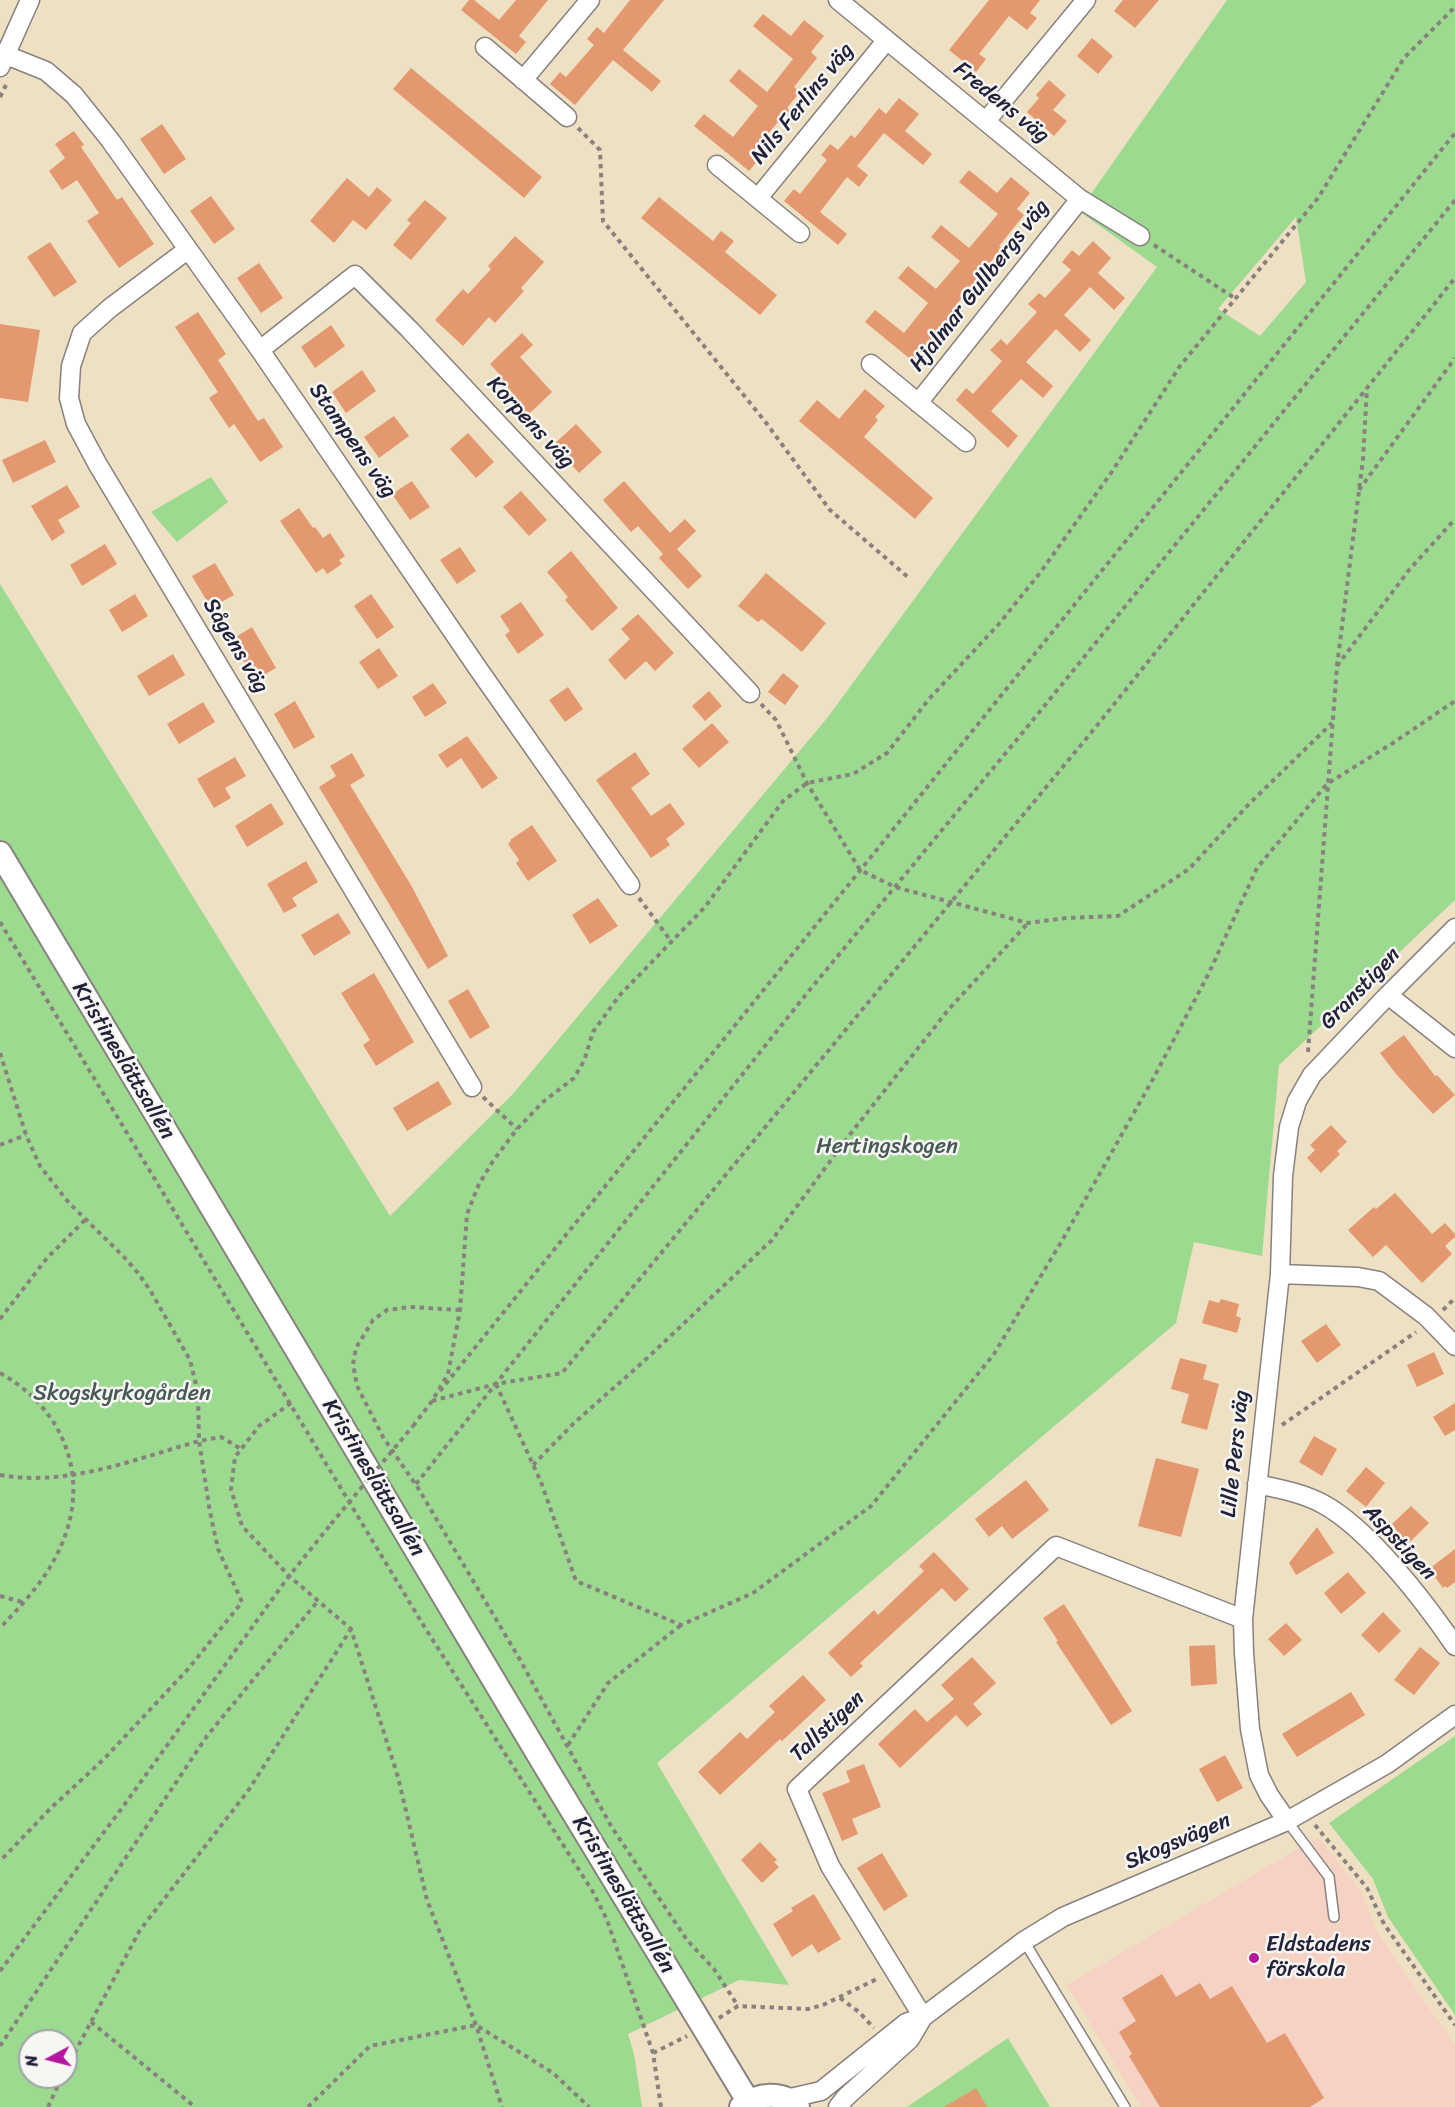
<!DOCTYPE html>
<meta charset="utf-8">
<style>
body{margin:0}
#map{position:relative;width:1455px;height:2107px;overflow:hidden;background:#eee0c2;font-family:Sriracha,sans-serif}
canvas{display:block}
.north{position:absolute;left:18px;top:2029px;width:60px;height:60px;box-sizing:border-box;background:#f6f6f2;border:2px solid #a1a1a9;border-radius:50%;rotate:263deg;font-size:16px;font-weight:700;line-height:24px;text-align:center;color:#22223b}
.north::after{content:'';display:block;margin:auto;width:21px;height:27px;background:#b5179e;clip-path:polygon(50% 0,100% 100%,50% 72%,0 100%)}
</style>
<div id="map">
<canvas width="1455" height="2107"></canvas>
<div class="north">N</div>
</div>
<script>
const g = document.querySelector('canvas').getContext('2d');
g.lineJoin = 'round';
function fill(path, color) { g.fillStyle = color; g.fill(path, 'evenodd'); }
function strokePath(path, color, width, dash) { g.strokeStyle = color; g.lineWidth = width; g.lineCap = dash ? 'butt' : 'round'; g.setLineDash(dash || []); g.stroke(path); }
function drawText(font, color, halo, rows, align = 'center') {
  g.font = font + ' Sriracha,sans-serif'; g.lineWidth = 5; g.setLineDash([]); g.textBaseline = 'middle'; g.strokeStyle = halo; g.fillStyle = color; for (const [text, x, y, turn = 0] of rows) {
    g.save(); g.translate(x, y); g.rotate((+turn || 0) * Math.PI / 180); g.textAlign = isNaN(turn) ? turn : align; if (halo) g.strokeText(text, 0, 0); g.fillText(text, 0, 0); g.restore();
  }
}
const built = new Path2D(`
 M1318,1837L1361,1891L1377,1931L1455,2046V2107H1141L1067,1985Z`);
const green = new Path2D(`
 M1227,0H1455V900L1279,1065L1262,1256L1194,1242L1176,1323L657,1763L789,1985L739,1980L628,2034L634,2054L642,2107H0V584L390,1216L512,1095L828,717L1157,267L1079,211ZM1296,217L1306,282L1260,336L1218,309ZM30,2041H66V2077H30Z
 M211,477L228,502L177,542L151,512Z
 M1455,1736V2015L1388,1917L1373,1879L1329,1823Z
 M1008,2038L1050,2107H907Z`);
const building = new Path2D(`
 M469,0H474L499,20L516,0H548L519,36L526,42L516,54L461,10Z
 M630,0H664L623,50L661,81L652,92L613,60L575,105L550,84L560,72L566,77L594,45L587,39L597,27L604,33Z
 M989,0H1040L1030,13L1037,18L1027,30L1009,16L979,54L986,59L976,72L949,50Z
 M1123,0H1159L1135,28L1114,11Z
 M763,14L791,36L804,20L824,36L811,52L817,58L794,87L800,92L787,108L794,114L783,126L778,122L752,153L759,159L749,171L694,126L704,114L733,137L758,106L729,81L739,69L767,92L793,59L753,26Z
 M1092,38L1113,56L1098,74L1077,56Z
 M411,68L542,177L524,198L393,89Z
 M1049,80L1066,95L1053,110L1067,121L1054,136L1027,112L1039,98L1036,95Z
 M899,98L919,114L905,131L932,154L923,165L884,133L857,166L868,175L859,187L847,177L820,212L847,234L838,245L784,201L794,189L800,194L827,160L821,155L830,144L838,150L851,135L855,138L879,108L886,114Z
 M162,124L186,159L164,174L140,139Z
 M74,131L84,145L81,147L117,200L122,197L154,244L119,268L87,221L99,213L77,180L62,190L49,171L65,158L55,144Z
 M969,170L997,193L1011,177L1030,193L1017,209L1024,215L999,246L1002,248L989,264L996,270L986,282L979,277L956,305L963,311L953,323L948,319L923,349L930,355L920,367L865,322L875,310L904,333L928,303L898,278L908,266L936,289L960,261L931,237L941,225L969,248L998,214L959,182Z
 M347,178L369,197L377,187L392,200L366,230L353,220L334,243L310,221Z
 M211,196L235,229L214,244L190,211Z
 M659,197L713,241L721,231L734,241L725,252L777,295L760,315L641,218Z
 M425,200L447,218L411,260L393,245L411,223L407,220Z
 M515,236L544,262L521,288L524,291L495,323L489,317L463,346L435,320L463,289L468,294L491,269L488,266Z
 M1093,241L1111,258L1098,273L1125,298L1114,310L1090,287L1064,315L1091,340L1080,352L1056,329L1026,362L1053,386L1043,398L1021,379L991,411L1018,436L1008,448L956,400L966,388L973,394L1002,361L990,350L1001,339L1007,345L1037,312L1028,304L1039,293L1045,298L1071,270L1062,262L1072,250L1079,256Z
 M50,242L77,282L54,297L27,257Z
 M259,263L283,298L261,313L237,278Z
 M198,312L226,354L218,360L258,421L264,418L283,447L260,462L234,424L229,428L209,398L218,392L175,327Z
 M0,324L40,330L28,402L0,398Z
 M331,325L345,346L315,368L301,347Z
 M522,333L533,345L520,357L552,392L527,416L513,401L517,398L499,378L501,376L490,364Z
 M362,370L376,391L346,413L332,392Z
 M865,389L885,406L875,417L878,420L864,437L933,498L915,519L799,421L817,400L839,419Z
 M394,416L409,436L379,458L364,437Z
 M576,424L602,452L579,473L553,445Z
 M468,433L494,462L476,478L450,449Z
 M45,440L56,462L13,483L2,460Z
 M412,481L430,507L410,520L392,494Z
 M624,481L670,533L685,519L696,531L677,549L702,576L688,589L659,558L663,554L638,526L631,532L603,500Z
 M67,485L80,507L58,520L65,532L52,541L31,506Z
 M521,491L547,520L529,536L503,507Z
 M299,508L313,528L315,527L323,538L330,533L345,556L339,560L342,564L327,574L323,568L316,573L280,521Z
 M105,544L117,564L82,586L70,565Z
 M460,547L476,571L457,584L440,560Z
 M571,551L618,608L592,631L565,600L568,597L547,572Z
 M215,563L234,595L211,608L192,576Z
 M766,573L826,623L802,652L762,619L758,622L738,606Z
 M135,594L148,616L122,632L109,610Z
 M371,594L394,627L377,639L354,606Z
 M521,602L544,635L518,654L505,635L510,631L500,616Z
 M638,614L674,653L655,671L646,661L625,680L608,660L630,639L621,629Z
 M252,627L276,668L255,680L231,640Z
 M379,648L398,676L378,689L359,662Z
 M173,654L185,675L149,696L137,676Z
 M783,673L799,686L785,705L768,692Z
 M433,683L447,703L425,717L412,697Z
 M568,687L583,709L565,722L549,700Z
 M709,691L722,706L705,721L692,706Z
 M295,701L315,737L294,749L274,714Z
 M203,702L215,722L179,744L167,724Z
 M712,723L729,742L699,768L682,749Z
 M467,736L498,778L482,789L461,758L447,768L438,755Z
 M635,752L650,774L631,788L651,816L670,803L685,824L666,839L670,845L651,858L596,780Z
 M352,753L365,776L350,785L411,885L448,956L428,969L319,787L336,776L330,766Z
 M235,757L246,776L225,788L231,798L214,808L197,779Z
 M271,803L284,824L247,847L235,826Z
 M532,825L557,861L528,881L516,863L519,860L508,844L511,841L510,840Z
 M306,861L318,882L292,898L297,906L284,913L267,884Z
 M598,898L618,926L590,944L572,915Z
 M338,913L351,933L314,956L301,935Z
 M374,973L414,1042L376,1066L363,1045L370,1040L341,993Z
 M468,989L490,1027L470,1039L448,1001Z
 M1404,1035L1435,1076L1437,1075L1455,1095L1433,1114L1396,1074L1380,1053Z
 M438,1081L452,1104L407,1131L393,1108Z
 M1331,1125L1347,1142L1337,1151L1340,1154L1321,1173L1307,1158L1315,1150L1310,1145Z
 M1395,1193L1432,1234L1445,1223L1455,1234V1237L1445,1246L1452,1254L1422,1283L1386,1245L1373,1257L1348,1230L1374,1207L1376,1209Z
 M1221,1299L1239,1304L1236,1316L1241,1318L1237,1333L1202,1323L1209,1300L1219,1303Z
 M1326,1324L1341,1345L1317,1363L1301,1341Z
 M1434,1352L1444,1374L1417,1387L1407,1365Z
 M1180,1358L1207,1365L1203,1379L1219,1384L1207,1430L1181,1423L1189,1394L1171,1389Z
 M1455,1403V1430L1445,1436L1433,1417Z
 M1314,1436L1337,1449L1322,1476L1299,1462Z
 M1156,1458L1199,1469L1181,1537L1138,1526Z
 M1366,1467L1385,1483L1366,1507L1346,1491Z
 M1026,1480L1049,1510L1012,1539L1002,1526L989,1537L975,1519Z
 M1411,1506L1429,1523L1408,1544L1396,1532L1397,1531L1392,1524Z
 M1317,1527L1334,1553L1296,1575L1289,1563Z
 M1455,1549V1582L1447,1588L1445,1586L1443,1588L1429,1569Z
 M934,1552L969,1589L955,1602L942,1588L860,1663L863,1666L851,1677L828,1653L874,1610L878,1615L924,1571L919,1566Z
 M1348,1572L1366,1593L1341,1614L1324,1593Z
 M1064,1604L1132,1711L1111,1725L1056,1642L1058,1641L1043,1618Z
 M1383,1612L1401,1631L1379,1653L1361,1635Z
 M1286,1623L1302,1640L1284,1656L1268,1639Z
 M1215,1645L1217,1684L1191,1686L1189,1646Z
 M1420,1647L1440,1663L1414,1695L1394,1680Z
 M972,1657L996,1683L973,1704L982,1714L967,1727L956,1715L900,1768L878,1744L915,1709L927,1722L954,1699L941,1685Z
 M803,1675L826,1700L782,1741L780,1739L720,1795L698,1772L740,1732L747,1739L775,1712L769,1706Z
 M1351,1692L1365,1715L1297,1757L1282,1734Z
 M1225,1755L1243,1788L1217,1802L1199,1769Z
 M864,1764L881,1807L852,1819L858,1834L842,1841L822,1793L850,1782L846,1771Z
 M760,1842L777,1860L774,1862L779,1867L762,1883L741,1860Z
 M882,1853L908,1896L884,1911L857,1868Z
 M814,1894L841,1939L818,1953L812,1944L792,1957L773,1924L793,1911L791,1908Z
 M1162,1974L1176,1997L1200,1983L1210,1999L1232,1986L1267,2043L1285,2033L1324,2098L1310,2107H1160L1129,2056L1132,2054L1119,2032L1136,2021L1122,1998Z
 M976,2088L987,2107H944Z`);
const path = new Path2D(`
 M0,97L6,85
 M578,128L600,150L603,221L767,424L830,510L909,578
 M1154,245L1236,299
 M1359,490L1455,358
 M1337,666L1409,570L1455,519
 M761,704L776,720L807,783L860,870L895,887L1028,923L1066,918L1118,916L1189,869L1249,804L1332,723
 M639,898L671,941
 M0,922L422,1623L593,1892L607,1920L653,2053L661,2107
 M1308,1052L1337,666L1363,459L1367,388
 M0,1053L26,1135L40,1166L69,1203L124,1257L138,1273L150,1290L190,1360L198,1393L199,1441L210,1512L218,1549L242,1602L189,1668L104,1759L51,1808L0,1861
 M483,1097L517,1129
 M0,1145L26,1135
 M460,1310L410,1307L387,1310L373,1320L356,1348L353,1364L357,1386L383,1437L418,1488L519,1658L611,1826L687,1940L714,1969L738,2006
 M1443,1310L1455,1298
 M0,1319L47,1258L85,1220
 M0,1373C70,1412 94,1489 54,1560C41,1585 19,1608 0,1628
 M496,1384L541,1482L576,1581L681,1625L753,1593L871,1506L994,1354L1063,1239L1153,1079L1209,973L1257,868L1327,784L1393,743L1455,701
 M440,1391L1455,133
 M432,1401L496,1384L562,1373L1095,728L1455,278
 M291,1403L259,1426L235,1457L231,1489L242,1526L289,1576L351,1629L398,1777L427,1900L476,2025L502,2107
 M1282,1425L1416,1332
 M413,1426L432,1401L448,1374L460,1310L467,1214L479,1184L493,1161L517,1129L543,1102L574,1078L584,1061L593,1032L619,996L705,907L783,801L807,783L853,774L887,753L929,699L998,625L1040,573L1111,473L1180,366L1318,198L1404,58L1455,7
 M533,1465L574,1423L643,1362L772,1240L851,1133L949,1009L1028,923
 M0,1475C68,1487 135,1459 199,1441L221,1437L241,1449
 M416,1484L808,992L1033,720L1455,200
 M0,1596L22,1602
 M568,1745L608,1683L681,1625
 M1315,1825L1367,1888L1384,1924L1455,2025
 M0,1971L122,1808L289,1576L331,1524
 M840,1998L859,2012L874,2028
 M719,2018L738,2006L808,2009L823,2005L879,1978
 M91,2022L195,2107
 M0,2046L207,1736L317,1602
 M653,2053L687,2036
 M66,2069L140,1930L248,1791L351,1629
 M48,2107L62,2077
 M308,2107L370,2046L476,2025L553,2073L589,2107`);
const service = new Path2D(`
 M1287,1821L1329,1877L1334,1917
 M1024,1941L1125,2107`);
const minor = new Path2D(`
 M838,0L1080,199L1140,236
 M485,47L567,117
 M6,55L46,71L74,95L110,140L260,350L479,670L630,885
 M0,67L30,0
 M523,80L590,0
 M986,121L1086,0
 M717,165L800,233
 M758,198L886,41
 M187,250L110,308L82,333L71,366L69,398L76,424L98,465L472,1087
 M260,350L355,275L409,329L750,693
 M871,364L966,442
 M918,403L1080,199
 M1388,995L1455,1048
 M1280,1274L1358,1277L1379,1281L1426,1316L1455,1346
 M1257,1484C1280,1489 1303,1493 1323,1504C1369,1529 1425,1602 1455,1646
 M1287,1821L1269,1795L1259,1775L1250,1729L1244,1653L1243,1619L1280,1274L1283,1176L1289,1127L1297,1101L1312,1075L1388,995L1455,928
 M923,2017L830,1866L797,1789L1056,1546L1243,1619
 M786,2099L821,2091L906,2023L923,2017L1024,1941L1063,1917L1287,1821L1387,1764L1455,1715
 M838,2107L845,2098L910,2039L923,2017`);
const tertiary = new Path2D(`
 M0,853L545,1766L748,2101
 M741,2107C758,2093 782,2091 798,2107`);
const pathBridge = new Path2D(`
 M331,1524L413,1426`);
const markers = [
 [1254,1958,6,"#b5179e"]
];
const streetNames = [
 ["Fredens väg",1001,103,39],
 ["Nils Ferlins väg",803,104,-51],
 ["Hjalmar Gullbergs väg",980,286,-52],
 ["Korpens väg",530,423,47],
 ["Stampens väg",352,441,55],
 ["Sågens väg",235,646,59],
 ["Granstigen",1361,989,-46],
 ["Kristineslättsallén",123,1061,59],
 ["Lille Pers väg",1236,1454,-84],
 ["Kristineslättsallén",373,1478,59],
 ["Aspstigen",1399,1543,47],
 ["Tallstigen",828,1727,-43],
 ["Skogsvägen",1178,1842,-23],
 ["Kristineslättsallén",623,1895,59]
];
const parkNames = [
 ["Hertingskogen",887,1147],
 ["Skogskyrkogården",122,1394]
];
const poiNames = [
 ["Eldstadens",1266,1945],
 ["förskola",1266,1970]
];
fill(built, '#f6d2c4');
fill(green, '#9bda8f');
fill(building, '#e4986f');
strokePath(service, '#88817e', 12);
strokePath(minor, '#88817e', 21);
strokePath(tertiary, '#88817e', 26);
strokePath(path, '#88817e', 4, [4.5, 4.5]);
strokePath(service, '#fff', 9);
strokePath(minor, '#fff', 18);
strokePath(tertiary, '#fff', 22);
strokePath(pathBridge, '#88817e', 4, [4.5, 4.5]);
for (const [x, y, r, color] of markers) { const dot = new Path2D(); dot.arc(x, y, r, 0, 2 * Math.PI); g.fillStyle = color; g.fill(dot); strokePath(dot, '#f6f6f2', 2); }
drawText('22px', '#22223b', '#f6f6f2', streetNames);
drawText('22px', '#465954', '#f6f6f2', parkNames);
drawText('22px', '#22223b', '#f6f6f2', poiNames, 'left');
</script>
